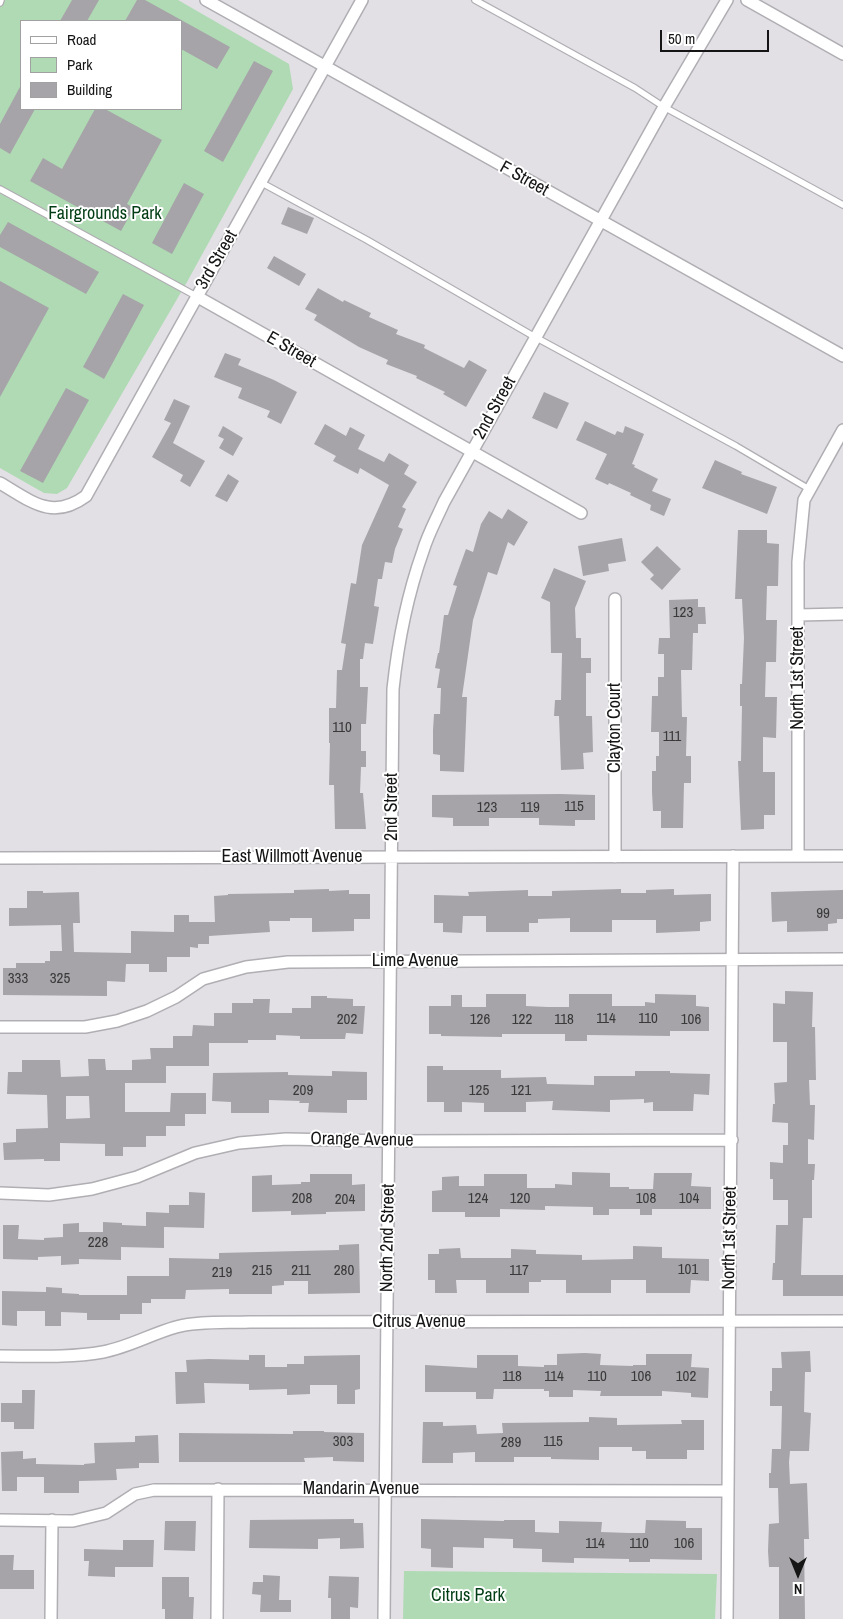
<!DOCTYPE html>
<style>
body{margin:0}
#map{position:relative;width:843px;height:1619px;overflow:hidden;background:#e2e0e5;font-family:"Archivo Narrow",sans-serif}
canvas{display:block}
.legend{position:absolute;left:20px;top:20px;width:162px;height:90px;box-sizing:border-box;background:#fff;border:1px solid #a1a1a2;margin:0;padding:6px 9px;list-style:none;font-size:15px;color:#151516}
.legend li{display:flex;align-items:center;gap:10px;height:25px}
.legend b{width:25px;border:1px solid #a1a1a2}
.north{position:absolute;left:773px;top:1549px;width:50px;height:50px;-webkit-text-stroke:4px #fff;paint-order:stroke;rotate:180deg;font-size:14px;font-weight:700;line-height:20px;text-align:center;color:#151516}
.north::after{content:'';display:block;margin:auto;width:18px;height:22px;background:#151516;clip-path:polygon(50% 0,100% 100%,50% 72%,0 100%)}
.scale{position:absolute;left:660px;top:30px;width:109px;height:22px;box-sizing:border-box;border:2px solid #151516;border-top:0;padding-left:6px;font-size:15px;line-height:18px;white-space:nowrap;color:#151516;-webkit-text-stroke:4px #fff;paint-order:stroke}
</style>
<div id="map">
<canvas width="843" height="1619"></canvas>
<ul class="legend">
<li><b style="height:6px;background:#fff"></b>Road</li>
<li><b style="height:14px;background:#afdab4"></b>Park</li>
<li><b style="height:14px;background:#a6a4a8"></b>Building</li>
</ul>
<div class="north">N</div>
<div class="scale">50 m</div>
</div>
<script>
const g = document.querySelector('canvas').getContext('2d');
g.lineJoin = 'round';
function fill(path, color) { g.fillStyle = color; g.fill(path, 'evenodd'); }
function strokePath(path, color, width, dash) { g.strokeStyle = color; g.lineWidth = width; g.lineCap = dash ? 'butt' : 'round'; g.setLineDash(dash || []); g.stroke(path); }
function drawText(font, color, halo, rows, align = 'center') {
  g.font = font + ' "Archivo Narrow",sans-serif'; g.lineWidth = 4; g.setLineDash([]); g.textBaseline = 'middle'; g.strokeStyle = halo; g.fillStyle = color; for (const [text, x, y, turn = 0] of rows) {
    g.save(); g.translate(x, y); g.rotate((+turn || 0) * Math.PI / 180); g.textAlign = isNaN(turn) ? turn : align; if (halo) g.strokeText(text, 0, 0); g.fillText(text, 0, 0); g.restore();
  }
}
const green = new Path2D(`
 M0,0H178L289,64L293,89L187,282L67,488L57,494L44,493L0,468ZM21,21H181V109H21Z
 M404,1571L717,1574L715,1619H403Z`);
const building = new Path2D(`
 M72,0H99L87,21H60Z
 M137,0H145L230,47L217,69L181,49V21H125Z
 M254,61L273,71L223,162L204,151Z
 M21,85V109H35L10,154L0,148V124Z
 M95,109H105L162,140L127,204L134,208L121,231L30,181L43,158L62,169Z
 M184,183L204,194L172,254L152,243Z
 M288,207L314,218L307,234L281,224Z
 M8,222L99,272L86,294L0,247V235Z
 M274,256L306,274L299,286L267,268Z
 M0,281L49,308L0,397Z
 M318,288L343,302L344,300L371,313L369,317L398,330L396,334L425,345L424,348L464,368L469,360L487,370L466,407L443,394L445,392L416,378L417,376L386,364L388,360L359,347L314,320L317,315L305,309Z
 M123,294L144,305L104,379L83,367Z
 M225,353L241,359L238,365L274,380L297,392L281,424L267,417L270,411L238,398L242,388L214,377Z
 M66,388L89,400L43,483L20,471Z
 M544,392L569,403L557,429L532,418Z
 M174,399L190,406L173,443L205,461L190,487L180,481L183,475L152,457L171,423L164,420Z
 M585,421L615,435L617,431L623,433L625,426L644,434L632,464L635,465L634,467L658,479L652,491L671,499L664,516L650,510L651,505L630,495L631,493L609,483L608,485L595,479L607,454L576,440Z
 M325,424L346,436L350,427L365,435L358,449L384,462L389,453L409,465L404,474L417,482L402,507L406,509L398,527L403,529L395,549L392,563L385,562L382,579H378L374,606L379,607L373,644L365,643L363,659H360V687H368L366,724H361V751H366V767H361L360,793H363L366,829H335L334,785H329L330,743H329V708H336L337,670H342L346,644L341,643L351,583L356,584L362,545L389,485L360,468L358,474L333,461L336,456L314,444Z
 M223,426L243,438L233,456L219,448L224,439L218,436Z
 M715,460L742,472L741,474L777,487L767,514L702,488Z
 M228,474L239,481L227,502L215,496Z
 M508,509L528,522L514,546L508,542L497,575L488,572L473,620L462,697H467L464,772L440,771V755L433,754V730L434,714H440L441,688H437L440,669L435,668L438,653H439L444,615H448L457,586L453,585L466,549L473,552L481,524L489,511L502,519Z
 M738,530H767V543L779,544L778,586H767L766,620H777L776,662H766L765,697H777L776,738L763,737V772H775V815H764V829L741,830L738,761H741L742,706H740V684H742L744,638L742,599H735Z
 M622,538L626,561L608,564L609,571L583,576L578,546Z
 M657,546L681,569L662,590L650,579L654,575L641,562Z
 M554,568L586,581L575,608L576,638H581V658H591V673H586V716H592L593,752L583,753L584,769L561,770L559,716H554L555,700H561L562,653H551L550,602L541,598Z
 M698,599V607H705L706,624H698V633H693L692,670H681L682,717H687L686,756H691V783H684L683,828H661V811H653L652,792V771H656V756H659V732H651L652,696H658V677H664V654H658L659,638H670L669,600Z
 M560,794L595,795V820H575V826L539,825V818H489V826H453V818L432,817V795Z
 M329,889V891L349,890V894H370V919H354V931L312,932V918H290V921H269L270,932L209,936V944H198V948L190,947V957H167V972H149V964H126L125,982L107,981V996L3,995V968H16V963H45V961H50V951H62L61,925L9,926V908H27V891H43V893L79,892L80,923H73L74,952L131,953V931L174,932V915H189V922H215L214,896L228,895V894L294,893V890Z
 M621,889V893H646V890L674,889V895L711,894V921L700,922V931L656,933V920H612V932H570V918L538,919V923H529V932H486V916H463L462,933L443,932V923H434V895L469,896L468,892L528,890V896H552V891Z
 M843,890V919H837V923L828,924V931L787,932V921L772,922L771,892Z
 M785,991L813,992L812,1027H815L816,1080H809L810,1105H815L814,1140L808,1139V1164H815L814,1180H812V1218H803L801,1275H843V1296H783V1280H772L773,1263H775L776,1225H788V1200H773V1179H770V1162L783,1163V1145H788V1123L772,1122L773,1104H775L774,1083L787,1082V1042H773V1003L785,1004Z
 M486,994H526V1006L548,1007H569V994H612V1006H645V1002L655,1003V994L696,995V1006L709,1007V1031H670V1036L587,1035V1041H565V1034H502V1037L441,1036V1034H429V1006H451V995H462V1007H486Z
 M311,996H327V998L353,999V1006H365L363,1034L346,1033L345,1039H300V1036L276,1035V1040H248V1043H209V1066H166V1083H125V1112H170L171,1093H206V1114H185V1126H166V1136H146V1147H123V1156H105V1144L60,1143V1161H44V1159L4,1160L3,1143L16,1142V1129L48,1128L47,1095L7,1094L8,1072H22V1060H60L61,1077L89,1076L88,1059H105L106,1070H132V1060L151,1059L150,1048H173V1036H192L193,1025L214,1026V1013H232V1003H253V999H270L269,1013H292V1008H311ZM66,1096H89L90,1118L66,1119Z
 M427,1066H443V1070H501V1078L546,1077L547,1084L594,1085V1076H635V1071H670V1073L710,1074L709,1095L694,1094L693,1111H653V1102L644,1103V1099L610,1100V1112L552,1110L553,1101L526,1102V1112H484V1103L462,1102V1112H444V1102H427Z
 M332,1071L367,1072V1100H347V1113L308,1112L309,1103H299L300,1101L269,1100V1113H231V1102L212,1101L213,1073L288,1072V1075L332,1076Z
 M572,1172L610,1173V1187H629V1189H653L654,1173H692L691,1186L711,1187V1209H652V1215H640V1209H609V1215H593V1207L545,1206V1210L500,1209V1217H465V1212H432V1191L442,1190V1177L459,1176V1186H484V1174H527V1188H555V1184L572,1185Z
 M310,1174H352V1185L365,1184V1211L326,1212V1214L291,1215V1211L252,1212V1176L272,1175V1185L301,1184V1182H310Z
 M189,1192L205,1193L204,1228L164,1227V1248L121,1247V1260L79,1259V1264L61,1265V1256L38,1257V1260L3,1259V1225H19L18,1239L44,1240V1238L63,1237V1224L79,1223V1232H103V1222L122,1223V1225L146,1226V1212L169,1213V1205H189Z
 M359,1244L360,1293L308,1294V1281H284V1285L272,1286V1294H229V1289L186,1290L185,1299H151V1303H142V1314H120V1320H87V1313L61,1312V1326H45V1311H17V1326L2,1325V1291L46,1292V1287L62,1288V1293L79,1294V1295H127V1276H169V1258L219,1259V1253L339,1250V1245Z
 M633,1246L662,1247V1258L709,1259V1281L691,1280L690,1293H646V1280H611V1293H566V1280H541V1282H529V1293H486V1280H456L457,1293H435V1280H428V1254H439V1249L460,1248L461,1258H511V1249L536,1250V1254L582,1255V1260L633,1259Z
 M810,1351L811,1372H805L804,1412L811,1413L809,1451H790L789,1462L790,1484L807,1483L809,1539H804L805,1619H779V1567H769L768,1551L769,1524L779,1523L778,1488H769V1473H771L772,1449H781L782,1406H770V1391H772V1368H782L781,1352Z
 M585,1353L601,1354L600,1365L633,1366V1365H646V1354H692L691,1367L709,1368L708,1398L691,1397V1393L662,1391V1396H600L601,1391L573,1390V1397H549V1391H544V1389H494L493,1399H476V1392H425V1365L477,1368V1355H518V1366L544,1367V1365H557V1354Z
 M249,1355H265V1367H287V1364H304V1356L360,1355V1389L355,1390V1404H337V1385H310V1394L287,1395V1389L249,1390V1384L204,1383L205,1403L176,1404L175,1372H187L186,1360L209,1359L249,1360Z
 M22,1390H35L34,1429H14V1422H1V1403H22Z
 M589,1417L617,1418V1425L682,1424L681,1420H704V1450H687V1459H646V1451H632V1447H599V1460L551,1459V1457H514V1462H475V1452L453,1453V1463H422L423,1422H443V1426L476,1425L477,1434L503,1433L502,1423L589,1422Z
 M293,1431H324V1432L364,1433V1462L333,1461V1457L304,1458L305,1462H179V1433L293,1434Z
 M158,1435L159,1463H139V1468L116,1469L117,1480L79,1481V1493H44V1477H17V1491H2L1,1452L23,1451V1459L36,1458V1464L84,1465V1464L95,1463L94,1443L135,1442V1436Z
 M354,1519V1523H363L364,1548L340,1549V1538L318,1539V1549L249,1548L250,1520Z
 M421,1519L504,1521V1520H535V1532L559,1533V1521L602,1522L601,1532L629,1533H645L646,1520L686,1521V1528H702V1560L650,1559V1562H629V1559L574,1558V1563L542,1562V1549L513,1548V1539L484,1538V1548L453,1547V1568L431,1567V1549L421,1548Z
 M165,1521H196L195,1551L164,1550Z
 M123,1540H154L153,1567H115V1577L88,1576L89,1561H84V1549L123,1550Z
 M0,1555H14L13,1570H34V1589H0Z
 M263,1575L280,1576L279,1600H291V1612H260L261,1595L252,1594L253,1582H263Z
 M329,1576L359,1577L358,1608L350,1607V1619H331V1598H328Z
 M162,1577H189V1597H194L193,1619H165V1609H162Z`);
const lane = new Path2D(`
 M475,0L635,88L664,107L843,205
 M0,3L1,0
 M262,183L367,240L535,337L736,446L809,489
 M0,189L196,296`);
const street = new Path2D(`
 M206,0L843,356
 M747,0L843,54
 M196,296L581,513
 M0,483C31,501 52,521 86,496L362,0
 M615,599V857
 M798,615L843,614
 M798,856V562L804,500L843,430
 M0,858L843,856
 M0,1027H85L117,1021L147,1011L176,997L203,979L246,967L288,962L843,959
 M0,1193L49,1195L92,1189L137,1177L195,1153L239,1143L286,1139L389,1141L732,1140
 M0,1356C34,1356 69,1358 103,1352C129,1347 151,1334 176,1327C199,1321 225,1323 249,1322L843,1321
 M0,1520L73,1521L106,1513L135,1494L154,1490L728,1491
 M51,1619L52,1520
 M217,1619L218,1489
 M384,1619L393,689C398,642 407,596 423,551C428,534 437,518 444,502L664,107L727,0
 M727,1619L733,856`);
const numberNames = [
 ["123",683,613],
 ["110",342,728],
 ["111",672,737],
 ["115",574,807],
 ["123",487,808],
 ["119",530,808],
 ["99",823,914],
 ["333",18,979],
 ["325",60,979],
 ["114",606,1019],
 ["110",648,1019],
 ["202",347,1020],
 ["126",480,1020],
 ["122",522,1020],
 ["118",564,1020],
 ["106",691,1020],
 ["209",303,1091],
 ["125",479,1091],
 ["121",521,1091],
 ["208",302,1199],
 ["124",478,1199],
 ["120",520,1199],
 ["108",646,1199],
 ["104",689,1199],
 ["204",345,1200],
 ["228",98,1243],
 ["101",688,1270],
 ["215",262,1271],
 ["211",301,1271],
 ["280",344,1271],
 ["117",519,1271],
 ["219",222,1273],
 ["118",512,1377],
 ["114",554,1377],
 ["110",597,1377],
 ["106",641,1377],
 ["102",686,1377],
 ["303",343,1442],
 ["115",553,1442],
 ["289",511,1443],
 ["114",595,1544],
 ["110",639,1544],
 ["106",684,1544]
];
const streetNames = [
 ["F Street",524,179,29],
 ["3rd Street",217,260,-60],
 ["E Street",291,350,30],
 ["2nd Street",495,408,-61],
 ["North 1st Street",798,678,-90],
 ["Clayton Court",615,728,-90],
 ["2nd Street",392,807,-90],
 ["East Willmott Avenue",292,857],
 ["Lime Avenue",415,961],
 ["Orange Avenue",362,1140,1],
 ["North 2nd Street",388,1238,-89],
 ["North 1st Street",730,1238,-89],
 ["Citrus Avenue",419,1322],
 ["Mandarin Avenue",361,1489]
];
const parkNames = [
 ["Fairgrounds Park",105,214],
 ["Citrus Park",468,1596]
];
fill(green, '#afdab4');
fill(building, '#a6a4a8');
strokePath(lane, '#b0aeb3', 8);
strokePath(street, '#b0aeb3', 14);
strokePath(lane, '#fff', 5.5);
strokePath(street, '#fff', 11);
drawText('15px', '#39393a', null, numberNames);
drawText('18px', '#151516', '#fff', streetNames);
drawText('18px', '#003d14', '#fff', parkNames);
</script>
